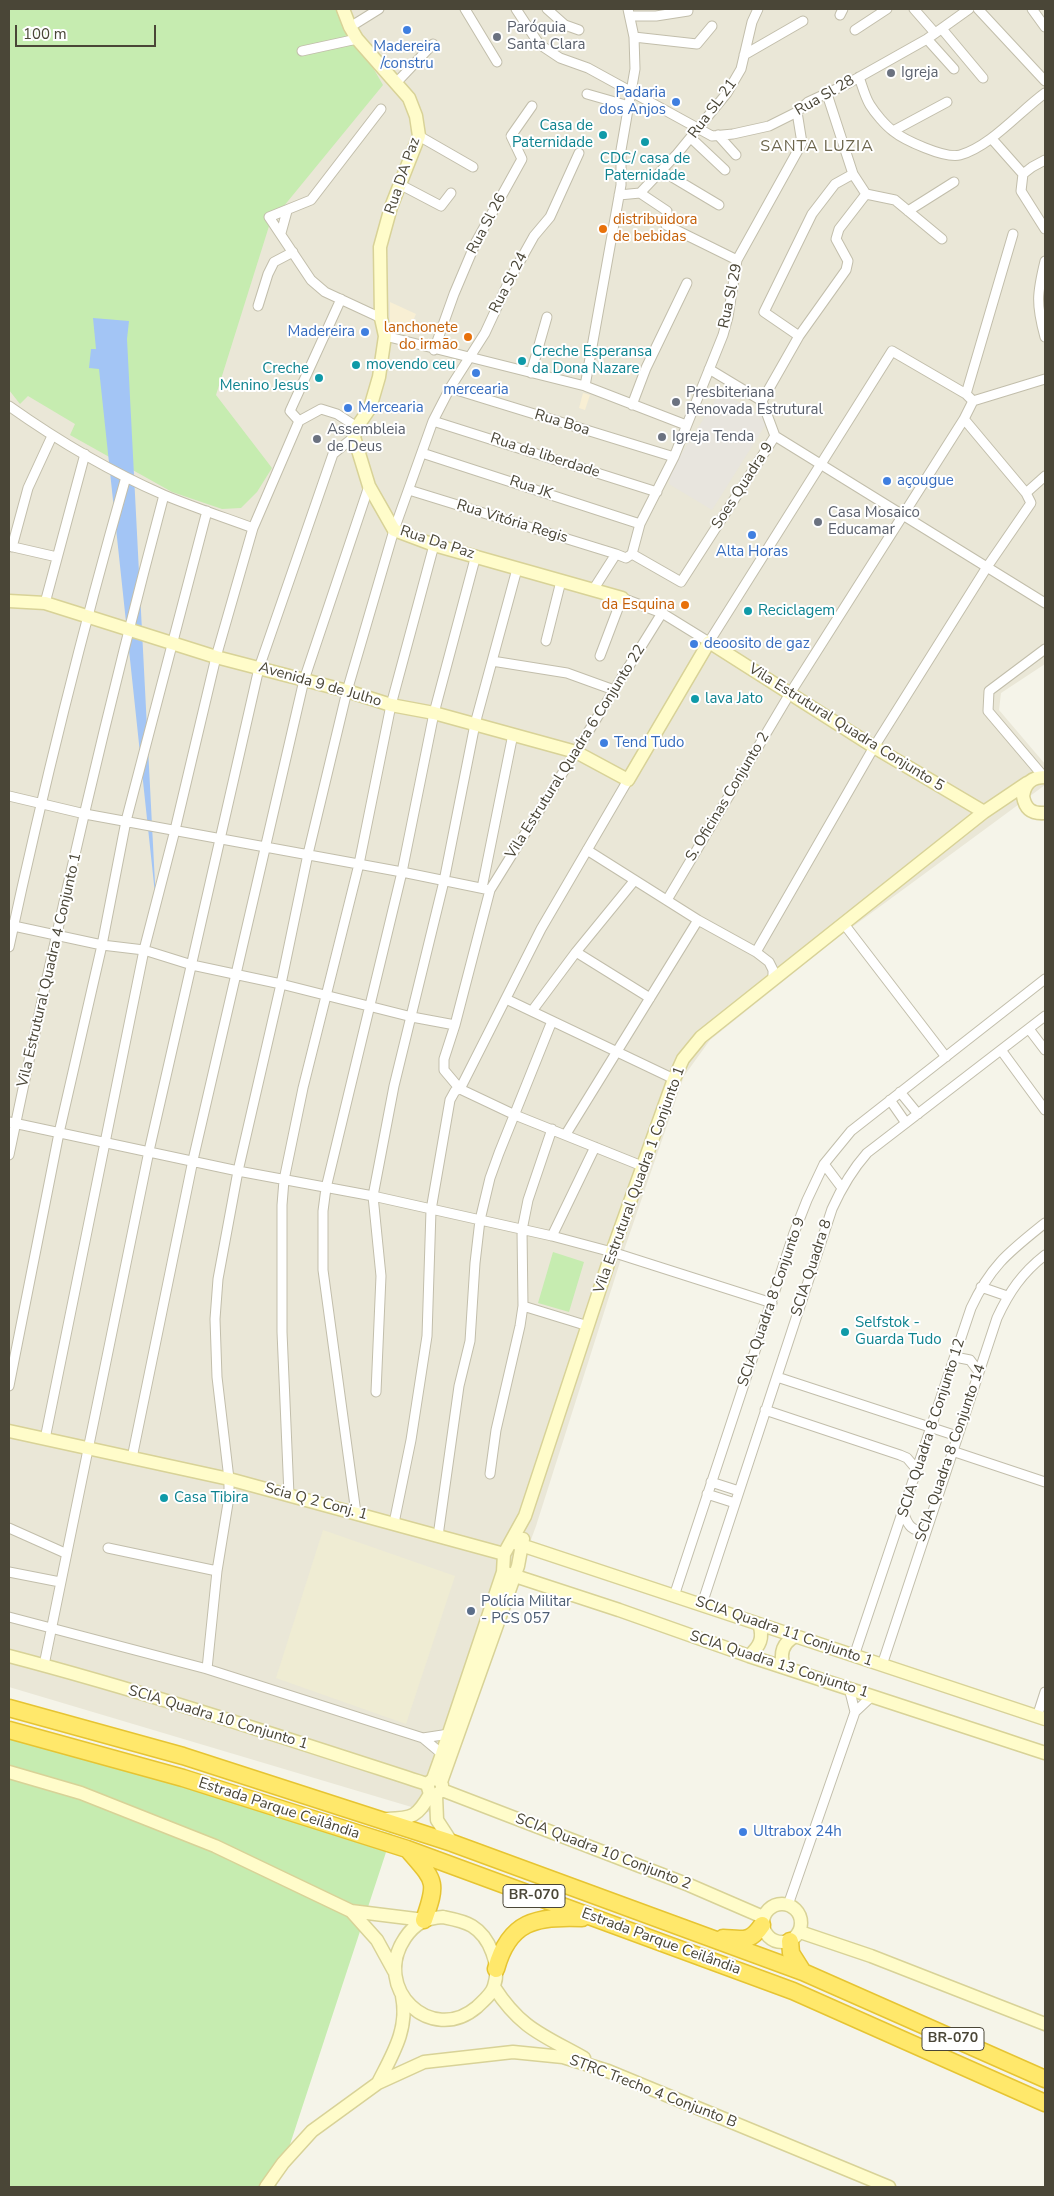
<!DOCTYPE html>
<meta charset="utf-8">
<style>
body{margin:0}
#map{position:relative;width:1054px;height:2196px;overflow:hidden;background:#f5f4e9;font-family:"Nunito Sans",sans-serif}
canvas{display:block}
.frame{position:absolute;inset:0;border:10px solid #4a4637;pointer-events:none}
.scale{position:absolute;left:15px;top:25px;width:141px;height:22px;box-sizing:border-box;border:2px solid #4a4637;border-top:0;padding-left:6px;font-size:15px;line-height:18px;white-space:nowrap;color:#4a4637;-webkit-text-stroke:4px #fff;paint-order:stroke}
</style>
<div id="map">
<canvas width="1054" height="2196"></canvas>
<div class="frame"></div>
<div class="scale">100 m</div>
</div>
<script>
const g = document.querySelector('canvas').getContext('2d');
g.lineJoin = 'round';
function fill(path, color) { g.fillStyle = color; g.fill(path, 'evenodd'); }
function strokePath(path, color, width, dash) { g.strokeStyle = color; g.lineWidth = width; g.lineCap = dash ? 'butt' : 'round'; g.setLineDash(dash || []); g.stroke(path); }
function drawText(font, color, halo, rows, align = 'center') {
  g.font = font + ' "Nunito Sans",sans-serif'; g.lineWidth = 4; g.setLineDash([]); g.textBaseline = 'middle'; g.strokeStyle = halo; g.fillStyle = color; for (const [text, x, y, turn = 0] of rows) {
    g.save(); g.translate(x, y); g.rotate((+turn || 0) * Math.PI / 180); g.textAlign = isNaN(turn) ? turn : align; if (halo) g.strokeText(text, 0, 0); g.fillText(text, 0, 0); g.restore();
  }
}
const residential = new Path2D(`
 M9,9H1045V664L1001,693L999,710L1045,764V785L840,936L710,1040L684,1076L621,1259L536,1526L451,1757L435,1814L9,1687Z`);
const commercial = new Path2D(`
 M390,302L416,314L407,335L390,327Z
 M583,393L590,395L585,410L579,408Z`);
const industrial = new Path2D(`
 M721,391L762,417L766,424L712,510L669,484L672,469Z`);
const education = new Path2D(`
 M323,1530L455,1576L406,1724L276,1678Z`);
const green = new Path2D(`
 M9,9H339L383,85L270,223L216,395L272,468L257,492L241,508L222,509L172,492L70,435L75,424L28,396L20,404L9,390Z
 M553,1252L584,1262L569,1312L538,1303Z
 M9,1730L392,1834L276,2187H9Z`);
const water = new Path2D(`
 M93,318L129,321L127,339L156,903L99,369L89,368L91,349H96Z`);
const street = new Path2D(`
 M465,9L497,62
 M516,9L539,44L560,58L588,68L712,136L733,134L769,126L797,112L808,102L847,84L927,39L969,9
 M547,9L565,25L579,30
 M914,9L935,33
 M978,9L1045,81
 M1032,9L1045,27
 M840,15L843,9
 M630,16H656L688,11
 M350,27L379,9
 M942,29L983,78
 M855,30L887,9
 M634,37L697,44L712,26
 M927,39L954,69
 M302,51L357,39
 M744,55L803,21
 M859,77C862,85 865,97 870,105C875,113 885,125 893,131C904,140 945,159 960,155C991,146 1019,112 1045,93
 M397,82L433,44
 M587,94L629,106
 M827,94L853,174L866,194L895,200L942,239
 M381,109L311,200L269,217L311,280L325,292L381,318
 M893,131L947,102
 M718,135L736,155
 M419,136L473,167
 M691,138L725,170
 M992,139L1023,174L1021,191L1045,229
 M662,171L719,205
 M1023,174L1032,167L1045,160
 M401,185L441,206L451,193
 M640,193L677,154L727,93L741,69L752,22L758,9
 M640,193L667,211L666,225L737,260
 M619,195L640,193
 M908,211L954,182
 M281,233L287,211
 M1045,261C1037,294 1036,304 1045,337
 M258,306L268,274L274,262L293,252
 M385,336L585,386L686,425
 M799,336L764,312L812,214L835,184L853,174
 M434,350L454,294L476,242L522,159L511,136L532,106
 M709,369L762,401
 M531,373L547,317
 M585,386L621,185V150L635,69L634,37L628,9
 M450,388L674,457
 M966,394L1013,234
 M762,401L799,336L846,270L848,261L836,239L839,229L866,194
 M762,401L775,436
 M973,401L1045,379
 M632,405L646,368L687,283
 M9,406C57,440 109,471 164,495C193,507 223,517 253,528
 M299,421L290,411L341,299
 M433,421L657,492
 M775,436L1045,603
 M422,453L640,524
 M409,490L616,554
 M1026,493L1045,476
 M9,546L57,557
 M12,547L28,488L52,436
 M632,554L640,524L674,457L723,335L728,317L737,260L802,143L797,112
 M593,590L616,554L626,558L632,554L681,582L775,436
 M45,603L85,454
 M546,641L561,581
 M600,656L622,598L662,613L709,642L892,351L966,394L973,401L964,419L1026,493L1031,503L987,567L874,747L756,952
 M492,661L567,673L614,690
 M1044,777L988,711L989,691L1045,649
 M9,796L85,814L402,872L490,890
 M587,850L698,920L756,952L769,962L773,970V980
 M482,888L513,734
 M667,900L789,695L964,419
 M844,924L946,1057
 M9,925L102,945L144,950L192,965L281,984L412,1017L455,1025
 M9,947C43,789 82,632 126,477
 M576,952L650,998
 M506,999L674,1079
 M532,1011L576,952L634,881
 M1029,1029L1045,1050
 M1001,1050L1045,1110
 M900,1092L918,1114
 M890,1100L906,1123
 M9,1122L238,1171L373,1196L552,1236L612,1252L772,1303
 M566,1134L698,920
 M9,1155C55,934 106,713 164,495
 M824,1164L842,1188
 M642,1166L515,1115L460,1089L444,1070V1059L455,1025L490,890L662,613
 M552,1236L595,1147
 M981,1287L1007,1296
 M523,1306L588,1326
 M955,1357L970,1360L979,1372
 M777,1377L957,1436
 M9,1386L59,1133L102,945L126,821L207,511
 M376,1392L381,1276L373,1196L394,1086L444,881L475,724L517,569
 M765,1410L900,1455L907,1458L918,1471
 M45,1439L144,950L175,830L216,657L253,528L299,421L321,409L337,414L357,427
 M952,1451L1045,1482
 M132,1458L193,1160L304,680L369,486
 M490,1474L496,1430L520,1326L523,1306L522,1230L528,1200L552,1129
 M711,1482L739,1491
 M707,1494L735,1503
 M289,1495L282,1332V1205L284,1180L303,1088L359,864L391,705L434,545
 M356,1513L323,1270V1211L326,1188L402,872L434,713L476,555
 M904,1514C908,1526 912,1531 925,1531
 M394,1523L411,1440L427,1336L431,1210L450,1100L455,1091L460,1089L541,929L628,780
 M9,1528L65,1553
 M438,1536L459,1386L470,1341L475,1263L480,1220L490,1178L499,1153L552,1021
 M108,1548L217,1571
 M9,1572L60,1582
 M674,1596L794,1233L807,1200L824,1164L851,1131L1045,979
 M702,1604L832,1209C841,1189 852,1170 867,1153L1045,1016
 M9,1617L207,1669L423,1738L442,1754
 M854,1656L971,1308C991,1265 1009,1252 1045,1223
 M44,1665L149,1151L259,668L333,454L354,437
 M882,1665L997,1318C1009,1292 1022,1273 1045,1255
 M207,1669L217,1571L229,1497V1479L217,1377L215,1319L218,1279L238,1171L281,984L308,854L347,691L394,530L433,421L450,388L485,333L510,279L534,236L550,217L579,153
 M849,1688L855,1712
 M1037,1717L1045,1692
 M423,1738L449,1734
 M788,1905L855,1712L872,1696`);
const secondary = new Path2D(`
 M343,9L350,27L357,39L409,98L416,116L419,136L391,207L380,247L381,318L385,336L379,377L370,408L357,427L354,437L369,486L394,530L434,545L622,598
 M9,601L45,603L216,657L347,691L391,705L434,713L576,752L628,780L709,642L874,747L984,812
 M1045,777C1032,777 1025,783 1023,796C1025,809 1032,814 1045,813
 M9,1431L229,1479L504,1554
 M512,1542L1045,1719
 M503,1572L619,1610L749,1656L1045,1753
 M9,1656C150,1693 288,1739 427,1784
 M749,1656C760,1646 764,1638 759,1624
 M784,1667C779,1653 783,1642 796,1636
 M9,1772L81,1793L215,1846L351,1911L377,1940L394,1971
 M433,1779L439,1780L442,1785V1790L436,1795L430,1794L427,1784L433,1779L442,1754L503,1572L504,1554L525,1516L612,1252L674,1079L683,1059L701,1037L984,812L1027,783
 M441,1782L518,1566L523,1539
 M442,1790L689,1885L763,1917
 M436,1795L437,1820L452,1843
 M387,1819C413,1818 417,1817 430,1794
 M763 1923a19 19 0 1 1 38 0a19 19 0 1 1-38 0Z
 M351,1911L424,1920
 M443,1917C453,1919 464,1921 472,1926C490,1937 501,1966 494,1986C492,1994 483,2001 477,2007C431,2046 371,1988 405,1938C415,1923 426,1918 443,1917Z
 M800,1932L871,1956L1045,2024
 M494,1987C521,2029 543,2035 584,2058
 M378,2083C392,2055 409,2029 402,1996
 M266,2187L283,2163L312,2131L378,2083L424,2062L513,2052L563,2057L608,2071L889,2187`);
const highway = new Path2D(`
 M9,1708L183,1756L452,1843L803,1972L1045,2079
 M9,1730L183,1778L407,1849L793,1991L1045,2103
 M409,1851C435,1881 438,1881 424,1920
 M723,1938C743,1939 750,1943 762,1925
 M790,1941L791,1953L803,1972
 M496,1969C509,1921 536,1916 582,1918`);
const markers = [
 [407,30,5,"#3f7fe0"],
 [497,37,5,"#6b7280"],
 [891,73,5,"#6b7280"],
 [676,102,5,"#3f7fe0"],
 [603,135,5,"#0f9aa8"],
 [645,142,5,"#0f9aa8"],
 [603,229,5,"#e8710a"],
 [365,332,5,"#3f7fe0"],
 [468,337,5,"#e8710a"],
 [522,361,5,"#0f9aa8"],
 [356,365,5,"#0f9aa8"],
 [476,373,5,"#3f7fe0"],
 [319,378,5,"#0f9aa8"],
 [676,402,5,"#6b7280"],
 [348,408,5,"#3f7fe0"],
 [662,437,5,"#6b7280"],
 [317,439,5,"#6b7280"],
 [887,481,5,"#3f7fe0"],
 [818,522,5,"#6b7280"],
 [752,535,5,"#3f7fe0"],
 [685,605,5,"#e8710a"],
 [748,611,5,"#0f9aa8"],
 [694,644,5,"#3f7fe0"],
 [695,699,5,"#0f9aa8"],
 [604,743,5,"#3f7fe0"],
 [845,1332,5,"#0f9aa8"],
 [164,1498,5,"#0f9aa8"],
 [471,1611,5,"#5c6f8a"],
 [743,1832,5,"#3f7fe0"]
];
const shields = [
 [534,1896,62],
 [953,2039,62]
];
const shieldNames = [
 ["BR-070",534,1896],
 ["BR-070",953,2039]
];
const worshipNames = [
 ["Paróquia",507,28],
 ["Santa Clara",507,45],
 ["Igreja",901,73],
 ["Presbiteriana",686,393],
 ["Renovada Estrutural",686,410],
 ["Assembleia",327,430],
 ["de Deus",327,447],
 ["Igreja Tenda",672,437],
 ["Casa Mosaico",828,513],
 ["Educamar",828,530]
];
const shopNames = [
 ["Madereira",407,47,"center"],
 ["/constru",407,64,"center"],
 ["Padaria",666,93,"right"],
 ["dos Anjos",666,110,"right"],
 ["Madereira",355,332,"right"],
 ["mercearia",476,390,"center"],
 ["Mercearia",358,408],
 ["açougue",897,481],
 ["Alta Horas",752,552,"center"],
 ["deoosito de gaz",704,644],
 ["Tend Tudo",614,743],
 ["Ultrabox 24h",753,1832]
];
const streetNames = [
 ["Rua Sl 28",825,96,-30],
 ["Rua SL 21",713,109,-53],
 ["Rua DA Paz",403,176,-71],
 ["Rua Sl 26",487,224,-62],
 ["Rua Sl 24",509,283,-63],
 ["Rua Sl 29",731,296,-78],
 ["Rua Boa",562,423,17],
 ["Rua da liberdade",545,456,18],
 ["Soes Quadra 9",743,486,-57],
 ["Rua JK",531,488,18],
 ["Rua Vitória Regis",512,522,17],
 ["Rua Da Paz",437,543,18],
 ["Avenida 9 de Julho",320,685,16],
 ["Vila Estrutural Quadra Conjunto 5",846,728,32],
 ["Vila Estrutural Quadra 6 Conjunto 22",576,752,-58],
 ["S. Oficinas Conjunto 2",728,797,-59],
 ["Vila Estrutural Quadra 4 Conjunto 1",50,970,-77],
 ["Vila Estrutural Quadra 1 Conjunto 1",640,1180,-70],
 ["SCIA Quadra 8",812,1268,-72],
 ["SCIA Quadra 8 Conjunto 9",772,1302,-71],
 ["SCIA Quadra 8 Conjunto 12",932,1428,-72],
 ["SCIA Quadra 8 Conjunto 14",951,1453,-71],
 ["Scia Q 2 Conj. 1",316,1502,15],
 ["SCIA Quadra 11 Conjunto 1",784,1632,19],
 ["SCIA Quadra 13 Conjunto 1",779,1665,18],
 ["SCIA Quadra 10 Conjunto 1",218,1718,17],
 ["Estrada Parque Ceilândia",279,1809,18],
 ["SCIA Quadra 10 Conjunto 2",603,1852,21],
 ["Estrada Parque Ceilândia",661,1942,20],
 ["STRC Trecho 4 Conjunto B",653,2092,21]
];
const cultureNames = [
 ["Casa de",593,126,"right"],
 ["Paternidade",593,143,"right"],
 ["CDC/ casa de",645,159,"center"],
 ["Paternidade",645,176,"center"],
 ["Creche Esperansa",532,352],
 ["da Dona Nazare",532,369],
 ["movendo ceu",366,365],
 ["Creche",309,369,"right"],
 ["Menino Jesus",309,386,"right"],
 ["Reciclagem",758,611],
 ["lava Jato",705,699],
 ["Selfstok -",855,1323],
 ["Guarda Tudo",855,1340],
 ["Casa Tibira",174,1498]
];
const foodNames = [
 ["distribuidora",613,220,"left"],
 ["de bebidas",613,237,"left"],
 ["lanchonete",458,328],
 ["do irmão",458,345],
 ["da Esquina",675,605]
];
const serviceNames = [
 ["Polícia Militar",481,1602],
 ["- PCS 057",481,1619]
];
const neighbourhoodNames = [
 ["SANTA LUZIA",817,147]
];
fill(residential, '#eae7d7');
fill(commercial, '#f8efd4');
fill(industrial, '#e8e5de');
fill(education, '#efecd3');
fill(green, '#c6ecb0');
fill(water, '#a3c5f5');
strokePath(street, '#c2beab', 11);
strokePath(secondary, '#d8d297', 15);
strokePath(highway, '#e6c432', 19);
strokePath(street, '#fff', 9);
strokePath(secondary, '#fffcca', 12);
strokePath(highway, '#ffe86b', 16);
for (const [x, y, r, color] of markers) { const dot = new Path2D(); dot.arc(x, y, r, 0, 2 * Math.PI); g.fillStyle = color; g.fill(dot); strokePath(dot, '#fff', 2); }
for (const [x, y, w] of shields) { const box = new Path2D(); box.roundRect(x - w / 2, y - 11.5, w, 23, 4); g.fillStyle = '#fff'; g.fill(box); strokePath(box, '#4a4637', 1); }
drawText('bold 14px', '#4a4637', null, shieldNames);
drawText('15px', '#5b616d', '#fff', worshipNames, 'left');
drawText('15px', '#366cbe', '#fff', shopNames, 'left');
drawText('15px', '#4a4637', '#fff', streetNames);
drawText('15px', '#0d838f', '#fff', cultureNames, 'left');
drawText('15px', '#c56008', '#fff', foodNames, 'right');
drawText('15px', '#4e5e75', '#fff', serviceNames, 'left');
g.letterSpacing = '1px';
drawText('16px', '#6d664d', '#fff', neighbourhoodNames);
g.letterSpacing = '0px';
</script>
